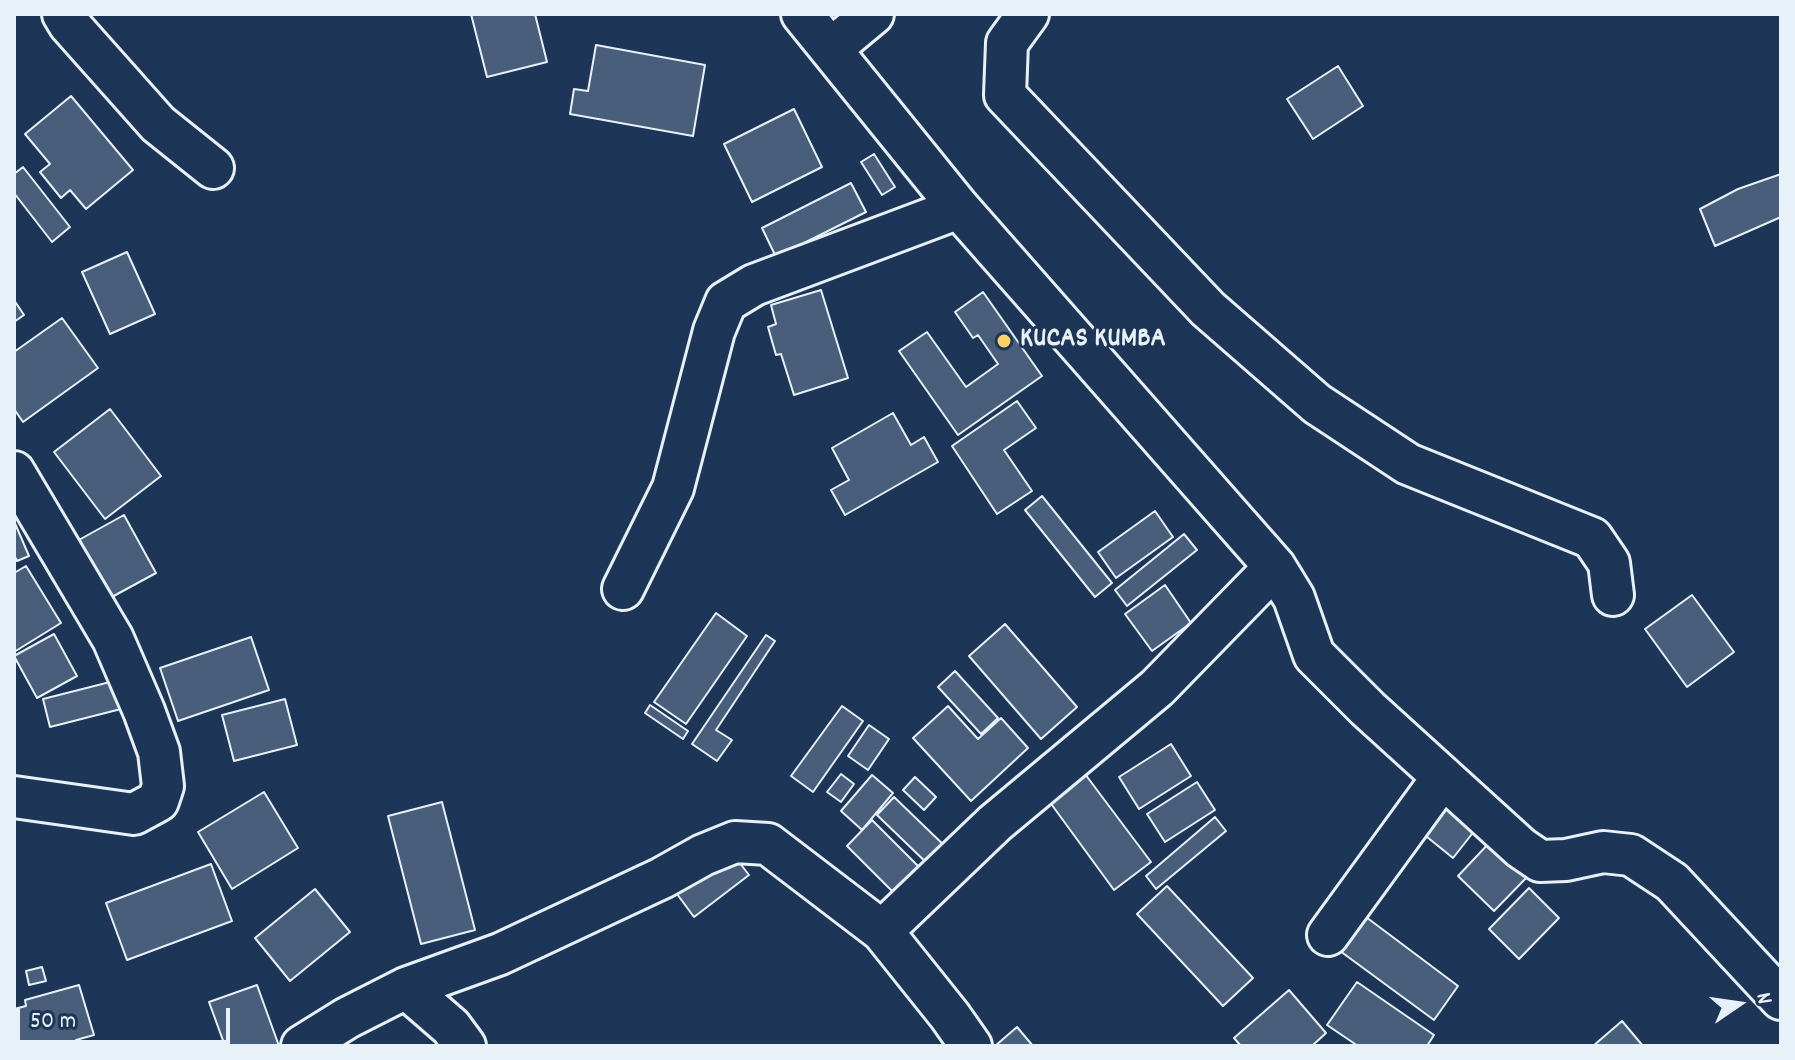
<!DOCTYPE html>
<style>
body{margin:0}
#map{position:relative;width:1795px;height:1060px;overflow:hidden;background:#1d3557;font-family:Dekko,sans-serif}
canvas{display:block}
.frame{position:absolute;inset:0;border:16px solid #e8f1f8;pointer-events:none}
.north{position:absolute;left:1699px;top:964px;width:80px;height:80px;-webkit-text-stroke:6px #1d3557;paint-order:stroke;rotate:77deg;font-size:22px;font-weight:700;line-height:32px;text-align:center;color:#e8f1f8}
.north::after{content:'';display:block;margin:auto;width:28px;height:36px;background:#e8f1f8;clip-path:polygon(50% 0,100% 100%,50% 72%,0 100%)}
.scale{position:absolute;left:16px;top:1008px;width:214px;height:36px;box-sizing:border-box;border:4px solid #e8f1f8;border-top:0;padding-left:10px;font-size:24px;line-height:28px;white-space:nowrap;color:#e8f1f8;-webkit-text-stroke:6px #1d3557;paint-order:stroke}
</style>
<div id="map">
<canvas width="1795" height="1060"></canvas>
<div class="frame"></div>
<div class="north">N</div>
<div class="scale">50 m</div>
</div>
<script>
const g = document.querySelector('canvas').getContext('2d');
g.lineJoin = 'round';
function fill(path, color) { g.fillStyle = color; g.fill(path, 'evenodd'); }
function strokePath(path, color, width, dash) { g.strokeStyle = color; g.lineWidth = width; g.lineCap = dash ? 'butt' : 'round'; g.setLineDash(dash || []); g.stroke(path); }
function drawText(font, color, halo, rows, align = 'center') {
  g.font = font + ' Dekko,sans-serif'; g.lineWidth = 6; g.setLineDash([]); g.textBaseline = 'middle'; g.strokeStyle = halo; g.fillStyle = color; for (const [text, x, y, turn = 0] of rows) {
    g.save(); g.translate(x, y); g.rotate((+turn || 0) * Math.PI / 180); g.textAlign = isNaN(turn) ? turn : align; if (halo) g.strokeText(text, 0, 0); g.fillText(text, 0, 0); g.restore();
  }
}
const building = new Path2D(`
 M471,14H535L547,62L487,77Z
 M596,45L705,65L693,136L570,114L574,89L588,91Z
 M1338,66L1363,106L1313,139L1287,99Z
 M71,96L133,170L86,209L70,190L61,198L40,172L50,164L25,134Z
 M794,109L822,167L752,202L724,144Z
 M874,154L895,187L882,195L861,162Z
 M23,167L70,227L52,242L14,193V174Z
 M1781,174V217L1715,246L1700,209L1738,189Z
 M851,183L866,212L776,257L762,228Z
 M127,252L155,314L110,334L82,272Z
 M821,290L848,378L794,395L781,354L776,355L768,327L776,324L771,305Z
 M983,292L1042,376L958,435L899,351L927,332L966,387L998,364L978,335L973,338L955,312Z
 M14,300L24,315L14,322Z
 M62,318L98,368L23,422L14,409V352Z
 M1017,401L1036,428L1004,450L1032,491L997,514L952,446Z
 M110,409L161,476L105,519L54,452Z
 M893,413L911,445L924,437L938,462L845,515L831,490L849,480L832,448Z
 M1042,496L1112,583L1095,597L1025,510Z
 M1155,511L1173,537L1116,578L1098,552Z
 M124,515L156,573L99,604L68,546Z
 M14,521L29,556L17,561L14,555Z
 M1184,534L1197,550L1127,606L1115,590Z
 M26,566L61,623L14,652V573Z
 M1165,585L1191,623L1152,651L1125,614Z
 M1692,595L1734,652L1687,687L1645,629Z
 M716,613L747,636L686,724L654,702Z
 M1005,624L1077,707L1041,739L969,656Z
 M54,634L77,676L37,698L14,656Z
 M766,635L775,641L716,730L732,740L717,761L692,744Z
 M251,637L269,690L178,721L160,668Z
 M955,671L998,718L981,734L938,687Z
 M118,680L125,708L50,727L43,699Z
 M285,699L297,745L234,761L222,715Z
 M650,705L688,731L683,739L645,713Z
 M842,706L863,721L813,792L791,776Z
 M948,706L978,739L1001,718L1028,748L971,801L913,738Z
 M869,725L889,739L868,770L848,756Z
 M1171,744L1191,776L1139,809L1119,777Z
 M841,774L854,784L841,802L827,792Z
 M1085,774L1151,862L1114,890L1049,801Z
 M872,775L893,793L862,830L841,811Z
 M915,777L936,797L924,810L903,790Z
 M1197,782L1215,810L1165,842L1147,814Z
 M264,792L298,848L232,889L198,832Z
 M1437,792L1479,825L1453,858L1411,824Z
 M894,797L950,851L933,869L877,815Z
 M442,802L475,930L421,944L388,816Z
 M1215,817L1226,831L1156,889L1146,876Z
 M872,820L928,876L902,901L847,846Z
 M1492,840L1529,875L1494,911L1458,876Z
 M732,853L749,875L694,917L677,894Z
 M211,864L232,921L127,960L106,903Z
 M1167,886L1253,978L1223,1006L1137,914Z
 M1529,888L1559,918L1519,959L1489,929Z
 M315,889L350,932L290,981L255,938Z
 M1366,917L1458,986L1434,1020L1340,951Z
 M42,967L46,981L29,985L26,971Z
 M1357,982L1434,1035L1427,1046H1358L1327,1025Z
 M79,985L94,1035L76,1040L78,1046H15L14,1009L26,1006L25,1000Z
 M257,985L279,1046H225L209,1002Z
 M1289,990L1326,1033L1312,1046H1241L1234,1038Z
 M1622,1021L1643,1046H1593Z
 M1017,1027L1033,1046H995Z`);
const minor = new Path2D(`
 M63,14L69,24L158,124L213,168
 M802,14L959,208L1275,567L1294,598L1314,655L1368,709L1521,848L1540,861L1566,860L1603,852L1631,855L1672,882L1781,999
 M1028,14L1007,43L1005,95L1208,309L1317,404L1408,464L1592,538L1609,563L1613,595
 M831,49L873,14
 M14,472L113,639L144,711L159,752L163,786L158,801L134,814L14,797
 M623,589L673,488L714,331L726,302L754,285L959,208
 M882,931L995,823L1157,688L1275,567
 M1328,935L1443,777
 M406,988L451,1027L465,1046
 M302,1046L347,1018L406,988L500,954L662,878L703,855L735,842L768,844L882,931L950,1016L971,1046`);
const markers = [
 [1004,341,8,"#ffd166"]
];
const poiNames = [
 ["KUCAS KUMBA",1020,341]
];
fill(building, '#495e7a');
strokePath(building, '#e8f1f8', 2);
strokePath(minor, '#e8f1f8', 46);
strokePath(minor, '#1d3557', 40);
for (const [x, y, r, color] of markers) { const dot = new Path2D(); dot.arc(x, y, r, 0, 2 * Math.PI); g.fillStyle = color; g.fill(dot); strokePath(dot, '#1d3557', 3); }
drawText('bold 28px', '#e8f1f8', '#1d3557', poiNames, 'left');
</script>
